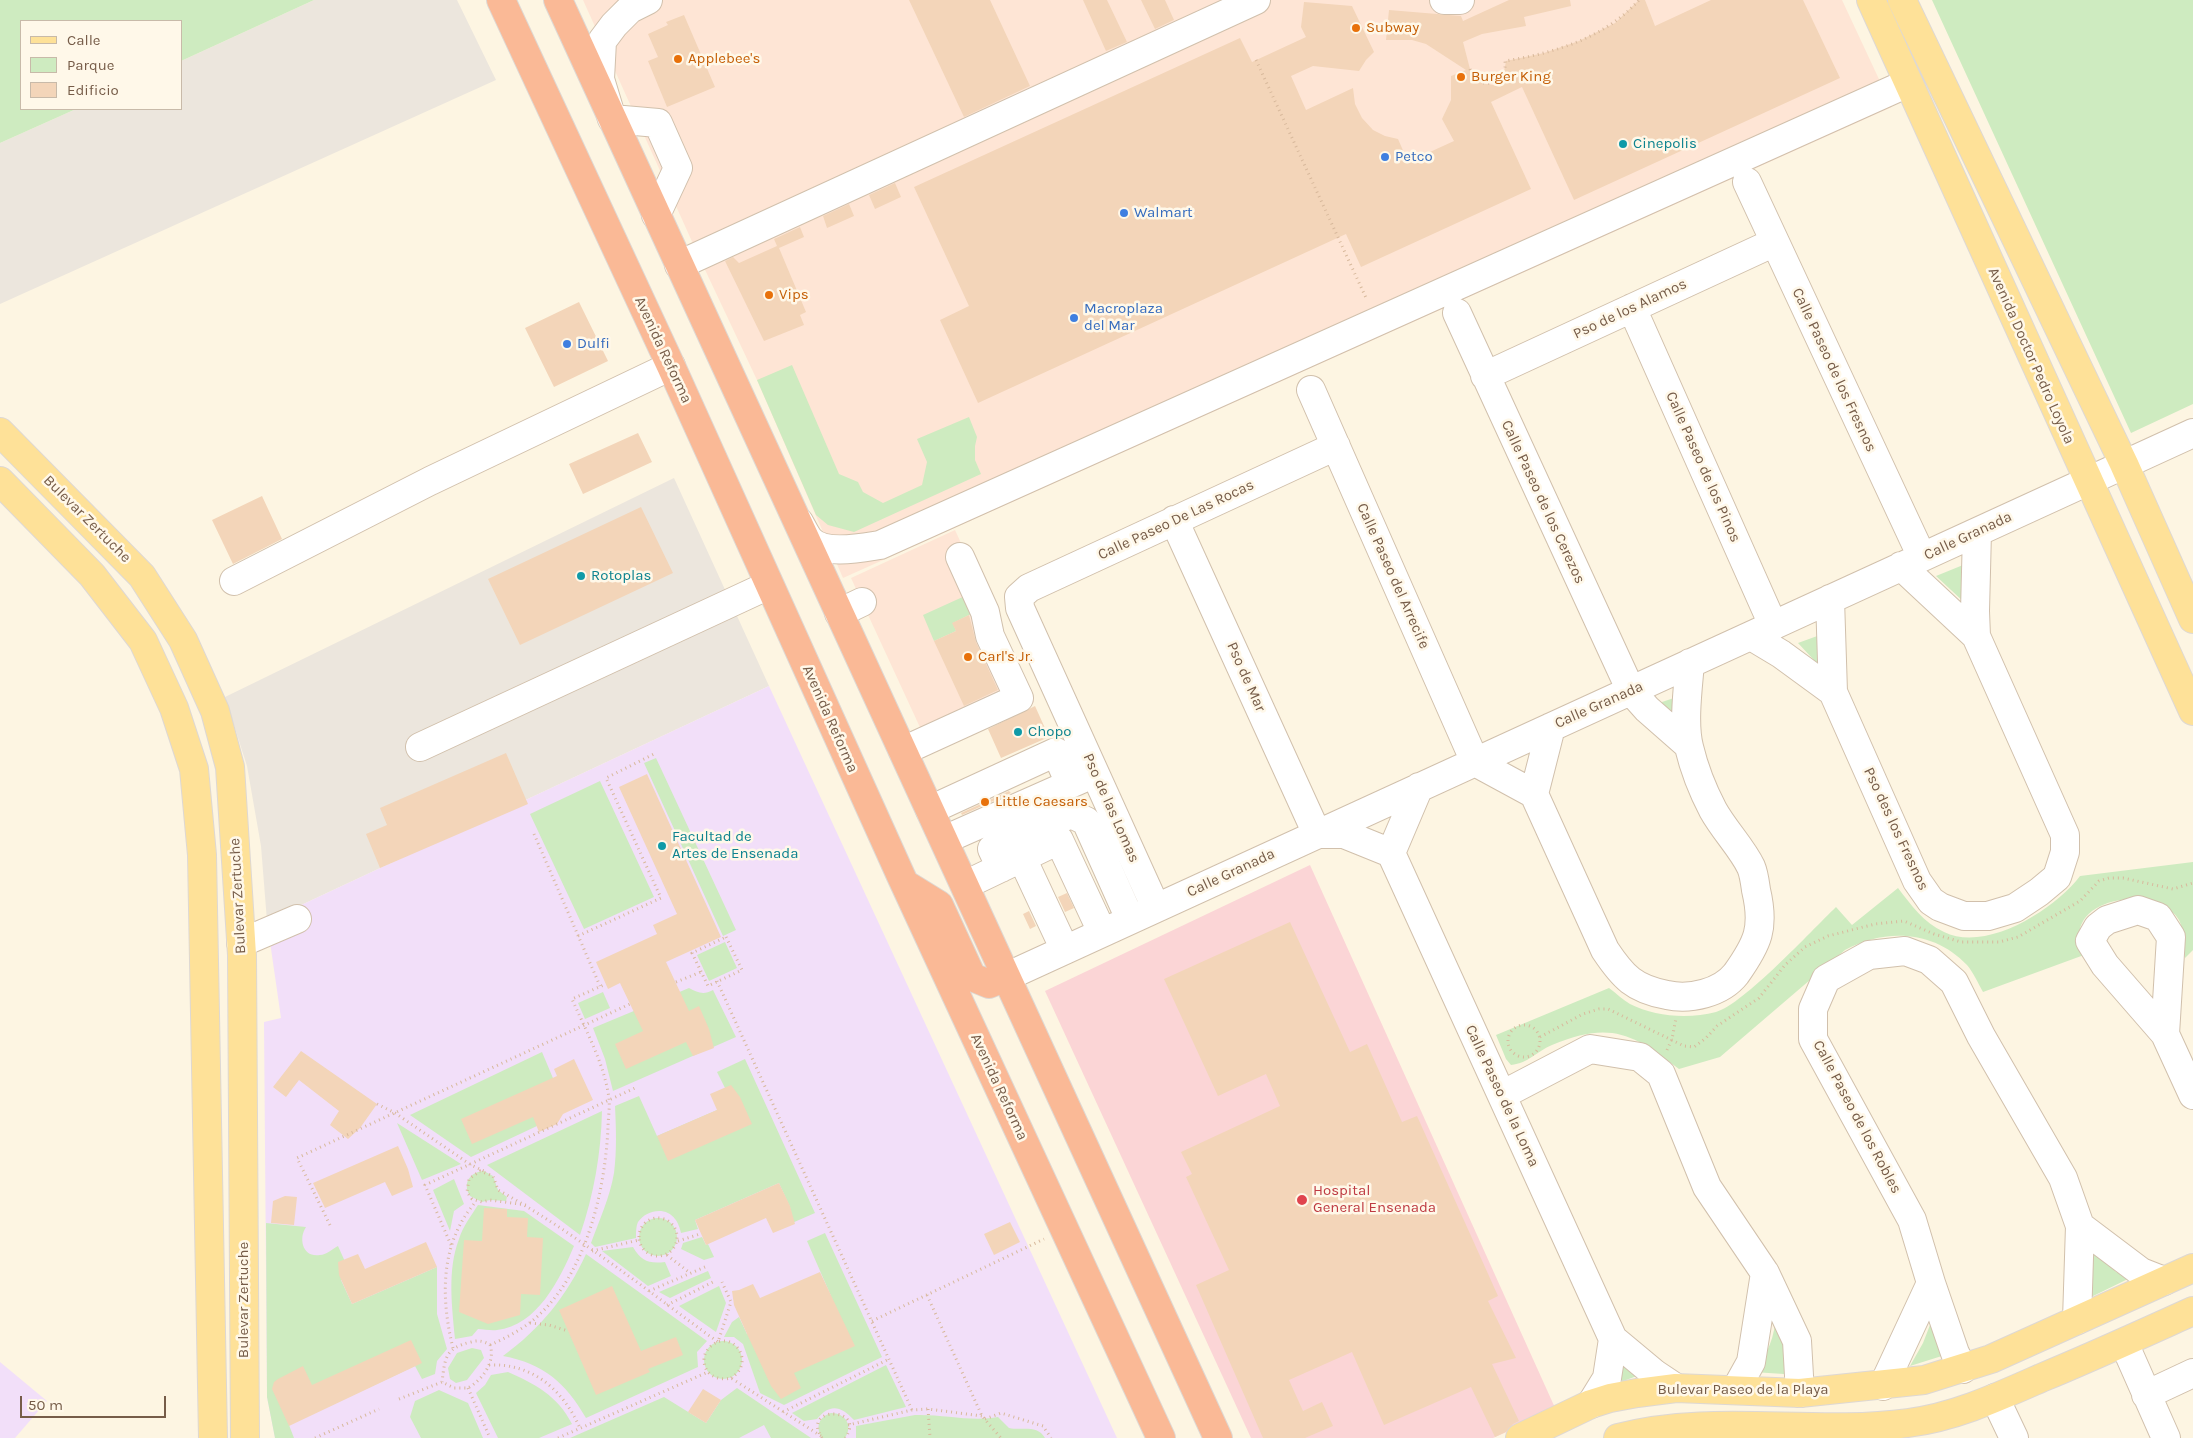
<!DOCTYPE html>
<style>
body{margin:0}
#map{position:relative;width:2193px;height:1438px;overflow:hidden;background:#fdf5e2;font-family:Karla,sans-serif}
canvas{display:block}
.legend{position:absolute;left:20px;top:20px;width:162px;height:90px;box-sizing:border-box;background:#fff8e9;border:1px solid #c8baa9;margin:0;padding:6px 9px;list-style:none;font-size:15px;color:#765c48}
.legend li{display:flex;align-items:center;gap:10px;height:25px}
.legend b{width:25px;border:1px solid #c8baa9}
.scale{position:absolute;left:20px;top:1396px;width:146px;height:22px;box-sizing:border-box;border:2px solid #765c48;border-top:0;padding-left:6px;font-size:15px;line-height:18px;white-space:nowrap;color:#765c48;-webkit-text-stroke:4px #fff8e9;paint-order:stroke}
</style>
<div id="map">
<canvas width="2193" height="1438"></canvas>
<ul class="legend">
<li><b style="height:6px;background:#fee198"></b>Calle</li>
<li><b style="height:14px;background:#ceebc0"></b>Parque</li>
<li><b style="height:14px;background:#f3d5b9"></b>Edificio</li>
</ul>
<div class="scale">50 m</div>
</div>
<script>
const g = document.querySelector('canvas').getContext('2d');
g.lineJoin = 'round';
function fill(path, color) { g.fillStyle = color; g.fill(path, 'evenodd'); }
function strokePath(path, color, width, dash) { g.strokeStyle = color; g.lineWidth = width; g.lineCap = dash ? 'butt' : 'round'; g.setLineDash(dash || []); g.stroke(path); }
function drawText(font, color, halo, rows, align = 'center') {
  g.font = font + ' Karla,sans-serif'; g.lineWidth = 5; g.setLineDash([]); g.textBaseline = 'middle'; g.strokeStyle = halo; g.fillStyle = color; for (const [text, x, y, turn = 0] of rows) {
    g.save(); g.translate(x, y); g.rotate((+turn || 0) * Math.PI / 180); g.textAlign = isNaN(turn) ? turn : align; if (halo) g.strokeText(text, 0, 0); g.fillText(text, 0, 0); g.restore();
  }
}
const commercial = new Path2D(`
 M583,0H1842L1892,107L843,578L757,380L699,257Z
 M955,530L1034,702L930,749L851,578Z`);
const industrial = new Path2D(`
 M314,0H457L496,80L0,304V143L76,109H181V61Z
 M674,478L769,686L267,921L261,846L247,766L225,697Z`);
const education = new Path2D(`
 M769,686L1117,1438H275L267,1397L264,1022L281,1018L267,921Z
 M0,1362L47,1401L15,1438H0Z`);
const medical = new Path2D(`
 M1310,865L1556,1410L1493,1438H1251L1045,991Z`);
const green = new Path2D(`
 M0,0H314L181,61V21H21V109H76L0,143Z
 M1932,0H2193V404L2131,433Z
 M792,365L839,474L858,482L863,492L883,503L922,485L927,462L917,439L969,417L977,437L975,446V460L981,474L854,532L828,525L816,515L757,380Z
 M1968,563L1966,604L1936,576Z
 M967,595L975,612L953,623L956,631L934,641L923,615Z
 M1820,635L1825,672L1798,643Z
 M1674,698L1681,725L1662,706V702Z
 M656,758L736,930L723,936L644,763Z
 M600,781L654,897L584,929L530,814Z
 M2193,862V950L2185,958C2183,947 2184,929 2179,920C2161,888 2080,893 2079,936C2079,942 2082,949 2084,955L1983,992C1978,983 1973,972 1967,965C1934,930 1885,928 1845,950L1720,1057L1679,1069C1632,1033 1610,1021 1552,1045C1537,1051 1529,1063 1511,1065L1506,1059L1496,1035L1609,988C1616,993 1623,1000 1630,1004C1655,1017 1689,1019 1716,1012C1744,1004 1811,931 1836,907L1852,925L1898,888C1912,906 1923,922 1944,932C1987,953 2055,909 2080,876Z
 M725,942L737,968L709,981L697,955Z
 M689,988C698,993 704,995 713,990L736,1037L613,1091L605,1059L593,1028Z
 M603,992L610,1008L585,1019L578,1003Z
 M542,1052L563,1102L537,1126L471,1157L410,1115Z
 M745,1059L815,1213L792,1223L790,1207L779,1183L695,1220L698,1229L681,1233C680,1229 678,1222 675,1219C666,1206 646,1210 638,1222C636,1226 636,1233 636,1238L595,1247L591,1243C599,1221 610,1197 614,1173C617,1150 616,1128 615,1106L639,1096L657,1136L717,1110L725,1088L717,1072Z
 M602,1111C601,1154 594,1194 580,1235L487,1165Z
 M397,1123L461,1164L422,1180Z
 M484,1171L493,1176L498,1190L507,1197L506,1201L490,1200L482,1202L470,1196C462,1183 470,1172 484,1171Z
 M454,1179L464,1204L454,1211L450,1231L433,1190Z
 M478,1205L524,1211L574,1246C560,1279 537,1326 497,1330C491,1331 484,1329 478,1329L472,1336L455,1339C452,1307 447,1270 459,1239C463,1226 471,1216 478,1205Z
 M639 1237a19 19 0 1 1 38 0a19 19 0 1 1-38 0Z
 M266,1223L306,1227C298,1239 303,1258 320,1255C326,1255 332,1249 338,1246L351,1275L341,1280L352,1304L437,1267V1314L447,1349L437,1361L435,1374L422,1379L415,1366L289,1425L294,1438H275L267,1397Z
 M825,1233L882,1357L784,1405L760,1393L743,1344L734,1337H724L732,1322L739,1317L747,1334L831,1296L807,1241Z
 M702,1237L706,1245L708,1244L714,1257L704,1260L681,1249L683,1243Z
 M2090,1246L2116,1272L2130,1278L2089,1298Z
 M633,1247C641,1261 649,1264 665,1262L671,1276L648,1286L602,1251Z
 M586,1254L707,1341L697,1352L698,1367L586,1418C565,1382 544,1364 503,1356C540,1329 567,1296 586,1254Z
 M708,1271L711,1278L670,1298L659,1292Z
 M719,1286L726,1303L716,1332L679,1306Z
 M1935,1312L1945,1355L1910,1366L1923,1343Z
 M1776,1313L1788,1355L1784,1374L1753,1372C1768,1354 1775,1337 1776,1313Z
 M704 1360a19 19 0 1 1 38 0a19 19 0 1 1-38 0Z
 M472,1348L481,1350L484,1358L467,1380L456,1383L450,1379L448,1368L457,1353Z
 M1621,1356L1637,1376L1615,1384Z
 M886,1365L906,1407L854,1420C841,1406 830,1403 817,1419L804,1421L792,1413Z
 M508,1372C535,1384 558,1396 572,1424L539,1438H498L476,1393L485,1385L491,1375Z
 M737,1388L811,1438H771L764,1425L739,1438H570L664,1397L706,1423L721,1400Z
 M439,1390L468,1403L483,1438H421L410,1417L415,1401Z
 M831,1413C846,1413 853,1426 845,1438H822C815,1427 819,1417 831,1413Z
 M915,1415C943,1414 971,1422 998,1417L1009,1428C1022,1431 1037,1424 1045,1438H856V1426Z`);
const building = new Path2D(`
 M909,0H990L1030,86L964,117Z
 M1083,0H1107L1127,42L1106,51Z
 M1141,0H1165L1174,20L1155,29Z
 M1509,0H1570L1571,6L1524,17L1526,26L1482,34L1463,42L1471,73L1477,81L1482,83L1498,86L1504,72L1506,61L1544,53L1579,41L1615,23L1639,0H1645L1655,26L1711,0H1803L1840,78L1574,200L1522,87L1491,102L1531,189L1361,267L1346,234L978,403L940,320L969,306L914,187L1240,38L1252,62L1306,37L1301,27L1304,2L1352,6L1374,52L1366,60L1359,71L1313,66L1291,76L1306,110L1353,88L1355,104L1362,118L1373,130L1385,136L1398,139L1408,162L1454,141L1442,119L1451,100V76L1466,70L1426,44L1412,40H1386L1389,10L1461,16L1463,21Z
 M684,15L715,87L667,107L648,61L658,57L648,34L668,25L666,22Z
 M895,183L901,197L875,209L869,195Z
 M849,204L854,216L827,228L823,216Z
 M800,227L804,237L779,248L806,312L800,315L804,325L764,341L725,261L733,257L739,263L777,246L774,239Z
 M579,302L608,361L554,387L525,328Z
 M638,433L652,462L583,494L569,464Z
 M262,496L282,539L233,564L212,520Z
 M641,507L673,573L520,645L488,579Z
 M969,615L976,642L998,690L964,706L934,641L956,631L952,623Z
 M1035,706L1049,737L1001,758L988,729Z
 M506,753L528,804L380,868L366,834L387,825L380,808Z
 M647,774L721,937L666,962L689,1011L699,1006L709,1029L714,1048L693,1056L686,1042L626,1069L615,1044L643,1031L620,983L608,989L596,962L657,934L653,925L677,914L619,787Z
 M1009,791L1011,793L962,815L961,813Z
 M1067,893L1074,908L1065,912L1058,897Z
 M1029,911L1036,926L1030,929L1023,914Z
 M1290,922L1350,1052L1367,1044L1402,1122L1417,1116L1498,1296L1488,1301L1516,1358L1492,1364L1519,1421L1513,1424L1506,1432L1495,1437L1471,1387L1384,1425L1352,1352L1289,1380L1303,1411L1322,1402L1333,1426L1305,1438H1263L1196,1285L1229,1270L1186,1177L1192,1174L1181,1152L1280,1106L1266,1074L1218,1096L1164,979Z
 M301,1051L377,1104L360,1128L348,1139L330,1125L339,1111L299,1080L286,1097L273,1087Z
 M574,1059L593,1100L563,1114L557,1124L539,1132L533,1117L472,1144L461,1119L557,1076L554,1069Z
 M731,1085L740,1097L752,1124L668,1161L657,1136L717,1110L710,1094Z
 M398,1146L408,1169L413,1187L392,1196L385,1182L325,1208L313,1183Z
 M779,1183L790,1206L795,1224L773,1233L766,1218L706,1245L695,1220Z
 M285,1196L297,1197L294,1225L271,1223L273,1201Z
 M484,1208L507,1209V1217L528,1218L527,1237L543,1238L540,1295L521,1294L520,1315L488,1324L459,1312L464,1240L482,1241Z
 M1010,1222L1020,1242L994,1255L984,1234Z
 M426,1242L437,1267L352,1304L339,1275L338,1262L358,1254L365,1269Z
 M820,1272L855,1346L794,1373L801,1388L781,1399L771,1386L747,1334L734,1305L732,1291L739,1290L753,1284L760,1298Z
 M612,1286L641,1351L676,1337L683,1355L648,1369L650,1372L596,1395L559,1310Z
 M411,1340L422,1363L289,1426L272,1389L274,1382L278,1379L303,1366L312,1385Z
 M703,1389L721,1400L706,1423L688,1412Z`);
const path = new Path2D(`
 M1256,60L1367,300
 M1470,69C1476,92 1508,86 1505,61C1554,53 1605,38 1639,0
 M534,834L600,986
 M578,936L661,898L606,778L654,754
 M726,937L742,970L708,986L692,953Z
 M717,981L912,1410
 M676,982L701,972
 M1508 1041a16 16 0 1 1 32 0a16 16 0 1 1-32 0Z
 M1540,1037L1583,1014L1599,1009H1608L1684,1046L1694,1047L1706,1038L1717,1026L1759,998L1785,965L1805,947L1828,936L1875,924L1904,921L1934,934L1961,942H1999L2018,937L2080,901L2099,881L2109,878H2123L2173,889L2193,883
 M1667,1050L1672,1039L1676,1018
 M377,1104L395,1113L471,1165L484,1171
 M526,1205L490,1200L482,1202L472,1199L467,1192L469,1179L480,1171L493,1176L498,1190C576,1233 646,1290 718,1342L731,1302L722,1282
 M639 1237a19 19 0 1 1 38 0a19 19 0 1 1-38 0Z
 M330,1225L297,1158L630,1004
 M678,1241L700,1234
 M451,1245L425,1185L635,1088
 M592,1251L639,1240
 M667,1255L690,1273
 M649,1291L705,1267
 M927,1295L982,1416L1001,1438
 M667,1305L713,1282
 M872,1321L1044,1239
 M530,1323L549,1325L568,1331
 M490,1345C508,1337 527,1327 541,1313C587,1269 605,1190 608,1128C608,1119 610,1108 609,1098C604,1063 586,1031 572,999L606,984
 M453,1348C443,1308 440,1261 461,1223C465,1215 471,1208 476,1201
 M489,1365C533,1363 563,1390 580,1428
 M731,1378C757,1362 732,1328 711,1346C707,1350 704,1354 704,1360C704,1375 718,1381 731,1378L821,1436
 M468,1388L490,1438
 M399,1399L442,1382L454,1388H468C482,1380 496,1362 490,1345C484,1341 478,1340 471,1342C445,1348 445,1358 442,1382
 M928,1409L930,1437
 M783,1412L889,1359
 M985,1419L1001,1413L1043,1426L1051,1438
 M848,1425L912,1410L928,1409L982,1416
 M315,1438L379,1409
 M558,1438L708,1372
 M822,1438C800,1405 868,1407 845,1438`);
const minor = new Path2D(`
 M648,0L630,9L614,25L602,41L600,79L612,119L658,123L678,168L656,215
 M1444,0H1460
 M1747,182L1922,557
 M679,265L1256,0
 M1632,308L1773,625
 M1457,313L1631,691L1647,709L1688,745
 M1485,376L1775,242
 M1311,390L1475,762L1534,794
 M1174,520L1317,834H1344L1391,853
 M799,522C802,527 805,534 809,539C823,556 861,548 880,545L1908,83
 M1901,566L1976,636
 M234,581L430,481L671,366
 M1830,599L1833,692L1917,881L1931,901L1940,907L1964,916H1988L2015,908L2039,892L2057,877L2065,852V835L1976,636L1975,611L1977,532
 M839,613L862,602
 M1751,636L1781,654L1833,692
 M420,747L769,585
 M903,751L1019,698L990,636L985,612L960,557
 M1419,787L1391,853L1613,1339L1655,1374L1676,1388
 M1534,794L1605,950C1623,977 1634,989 1667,995C1690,1000 1721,993 1736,974C1758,943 1765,928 1756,890C1755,883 1754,874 1751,867C1742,848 1724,830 1713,810C1703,791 1694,768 1689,747C1683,724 1688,687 1690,663
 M1534,794L1551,727
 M930,810L1056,752L1070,784
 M944,840L1086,777
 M1022,858L1065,950
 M1001,868L992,849L1071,814L1086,821L1130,919
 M965,885L1059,840L1102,932
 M1156,908L1020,608L1019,597L1029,588L1336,446
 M241,943L297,919
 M1006,977L2193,433
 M2165,1034L2171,937L2158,917L2138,910L2107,920L2098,927L2090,941L2105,965L2165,1034L2193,1095
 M1502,1095L1590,1049L1640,1057L1661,1074L1707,1187L1765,1273L1751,1362L1736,1389
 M2080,1226L2141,1272L2164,1281
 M1765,1273L1797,1341L1800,1393
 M1931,1283L1955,1353L1963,1369
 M2124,1343L2166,1438
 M1883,1386L1931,1283L1912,1220L1813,1039V1009L1826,979L1869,955L1905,951L1929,960L1954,982L1981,1036L2063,1178L2080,1226L2077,1320
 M2146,1395L2193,1373
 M1995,1398L2014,1438
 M1591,1404L1607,1378L1613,1339`);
const major = new Path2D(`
 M1871,0L2193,711
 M1902,0L2124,464L2193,619
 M0,432L142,576L183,640L215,711L230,767L242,955L245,1438
 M0,481L92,575L143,641L174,708L194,769L202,855L213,1438
 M1520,1438L1591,1404L1610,1398L1637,1393L1676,1388L1800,1393L1924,1380L1991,1359L2193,1268
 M1618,1438C1712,1413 1812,1436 1908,1423C1955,1417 1998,1397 2041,1378C2092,1357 2142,1334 2193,1311`);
const highway = new Path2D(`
 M501,0L671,366L901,876L1161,1438
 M558,0L1218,1438
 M905,884L939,905L972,977L989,984L1006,977`);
const markers = [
 [1356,28,5,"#e8710a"],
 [678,59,5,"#e8710a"],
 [1461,77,5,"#e8710a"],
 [1623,144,5,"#0f9aa8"],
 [1385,157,5,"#3f7fe0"],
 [1124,213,5,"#3f7fe0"],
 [769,295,5,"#e8710a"],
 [1074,318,5,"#3f7fe0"],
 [567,344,5,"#3f7fe0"],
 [581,576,5,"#0f9aa8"],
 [968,657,5,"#e8710a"],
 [1018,732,5,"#0f9aa8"],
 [985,802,5,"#e8710a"],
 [662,846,5,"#0f9aa8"],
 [1302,1200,6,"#e0444e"]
];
const foodNames = [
 ["Subway",1366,28],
 ["Applebee's",688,59],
 ["Burger King",1471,77],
 ["Vips",779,295],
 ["Carl's Jr.",978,657],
 ["Little Caesars",995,802]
];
const cultureNames = [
 ["Cinepolis",1633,144],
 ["Rotoplas",591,576],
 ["Chopo",1028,732],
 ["Facultad de",672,837],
 ["Artes de Ensenada",672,854]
];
const shopNames = [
 ["Petco",1395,157],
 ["Walmart",1134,213],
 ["Macroplaza",1084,309],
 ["del Mar",1084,326],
 ["Dulfi",577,344]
];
const streetNames = [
 ["Pso de los Alamos",1630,309,-25],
 ["Avenida Reforma",663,350,65],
 ["Avenida Doctor Pedro Loyola",2031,356,66],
 ["Calle Paseo de los Fresnos",1834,370,65],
 ["Calle Paseo de los Pinos",1703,467,66],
 ["Calle Paseo de los Cerezos",1543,502,65],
 ["Bulevar Zertuche",87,519,45],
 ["Calle Paseo De Las Rocas",1176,520,-25],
 ["Calle Granada",1968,536,-25],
 ["Calle Paseo del Arrecife",1393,576,66],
 ["Pso de Mar",1246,677,66],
 ["Calle Granada",1599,705,-24],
 ["Avenida Reforma",830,719,66],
 ["Pso de las Lomas",1111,808,66],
 ["Pso des los Fresnos",1896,829,65],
 ["Calle Granada",1231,873,-25],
 ["Bulevar Zertuche",238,896,-93],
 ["Avenida Reforma",999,1087,65],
 ["Calle Paseo de la Loma",1502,1096,65],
 ["Calle Paseo de los Robles",1857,1117,62],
 ["Bulevar Zertuche",244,1300,-90],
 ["Bulevar Paseo de la Playa",1743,1390]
];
const healthNames = [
 ["Hospital",1313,1191],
 ["General Ensenada",1313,1208]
];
fill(commercial, '#fee5d5');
fill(industrial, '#ece6dd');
fill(education, '#f2dff9');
fill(medical, '#fbd5d6');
fill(green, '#ceebc0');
fill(building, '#f3d5b9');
strokePath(minor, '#d1c0ac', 30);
strokePath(major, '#ded8d3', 30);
strokePath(highway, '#ded8d3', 30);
strokePath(path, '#d8b99c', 3, [1, 4]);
strokePath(minor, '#fff', 28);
strokePath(major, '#fee198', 28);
strokePath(highway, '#fab996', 28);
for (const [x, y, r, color] of markers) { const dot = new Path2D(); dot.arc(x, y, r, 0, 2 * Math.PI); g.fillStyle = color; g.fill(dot); strokePath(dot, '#fff8e9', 2); }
drawText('15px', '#c56008', '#fff8e9', foodNames, 'left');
drawText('15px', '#0d838f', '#fff8e9', cultureNames, 'left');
drawText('15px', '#366cbe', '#fff8e9', shopNames, 'left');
drawText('15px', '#765c48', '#fff8e9', streetNames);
drawText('15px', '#be3a42', '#fff8e9', healthNames, 'left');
</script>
